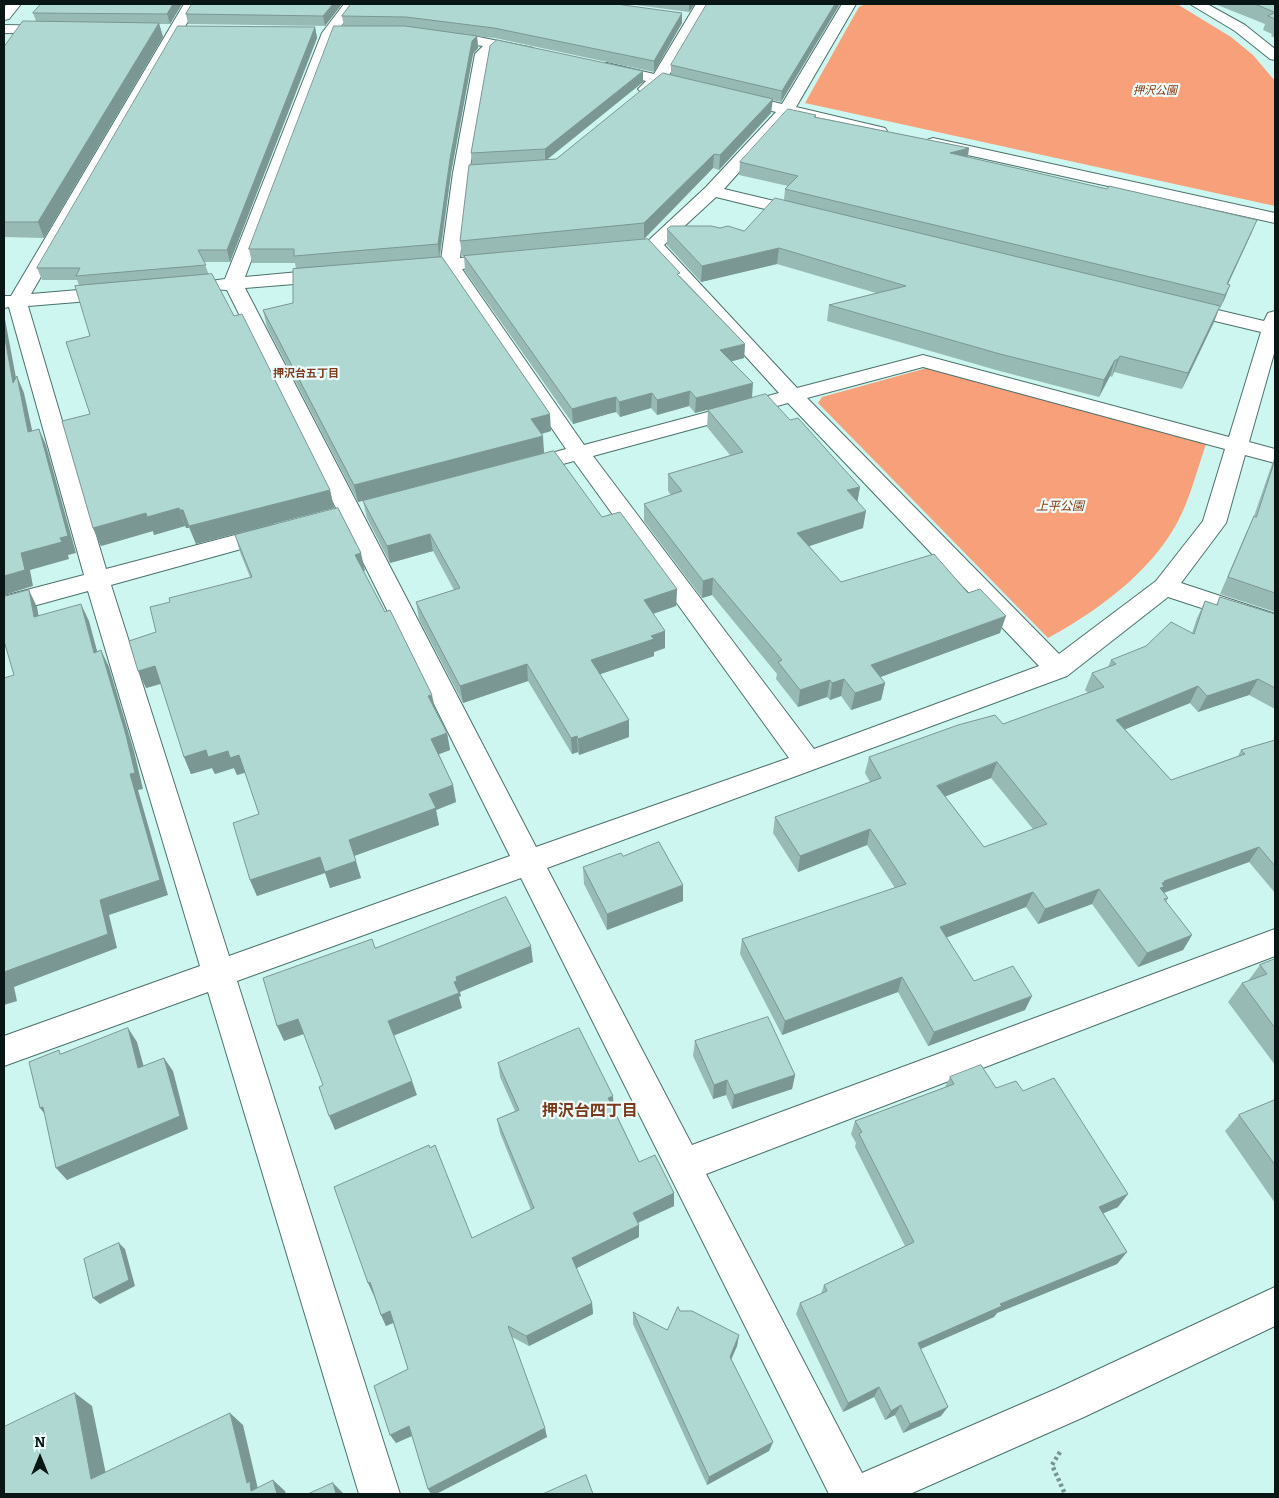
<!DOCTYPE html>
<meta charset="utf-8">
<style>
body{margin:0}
#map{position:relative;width:1279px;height:1498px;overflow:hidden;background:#cef6f0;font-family:Bitter,serif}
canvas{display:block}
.frame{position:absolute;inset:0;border:5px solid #081715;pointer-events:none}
.north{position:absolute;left:15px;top:1433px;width:50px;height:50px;-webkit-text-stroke:4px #eefdfb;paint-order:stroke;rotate:0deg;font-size:14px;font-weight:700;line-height:20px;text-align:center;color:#081715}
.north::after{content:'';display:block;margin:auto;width:18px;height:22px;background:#081715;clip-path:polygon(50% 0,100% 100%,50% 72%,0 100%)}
</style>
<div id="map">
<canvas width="1279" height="1498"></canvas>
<div class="frame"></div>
<div class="north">N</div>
</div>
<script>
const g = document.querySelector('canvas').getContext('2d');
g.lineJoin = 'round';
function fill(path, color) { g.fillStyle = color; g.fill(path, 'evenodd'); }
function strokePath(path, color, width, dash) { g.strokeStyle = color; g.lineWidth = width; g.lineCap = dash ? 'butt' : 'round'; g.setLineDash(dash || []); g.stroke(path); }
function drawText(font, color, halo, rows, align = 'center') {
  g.font = font + ' Bitter,"Noto Sans JP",serif'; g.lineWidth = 4.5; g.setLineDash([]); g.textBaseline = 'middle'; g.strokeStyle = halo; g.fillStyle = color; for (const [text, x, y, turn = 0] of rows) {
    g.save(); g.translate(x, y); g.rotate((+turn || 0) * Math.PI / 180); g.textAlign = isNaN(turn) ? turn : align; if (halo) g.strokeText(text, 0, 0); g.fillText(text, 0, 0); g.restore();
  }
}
const green = new Path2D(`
 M865,4H1177L1231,37L1253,55L1275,81V206L805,103L859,7Z
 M927,368L938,369L1206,444C1197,470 1190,499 1177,523C1150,573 1096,612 1048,638L818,403L822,397Z`);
const path = new Path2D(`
 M1060,1452L1052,1465L1065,1494`);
const minor = new Path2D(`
 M184,4H198L31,294L114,287L121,289L124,293L121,297L114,299L28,306L106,569L273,525L281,528L285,533L281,538L111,585L229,956L510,856L227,290L210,289L208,285L210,281L225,279L322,33L344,4H358L336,33L245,277L331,269L338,271L340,275L338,279L331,281L245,288L536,847L789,758L574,461L522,475L514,473L511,468L514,463L566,449L444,271L411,274L404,272L402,268L404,264L441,260L453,173L475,54L483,46L435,39L433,36L435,33L464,34L528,47L533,48L535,51L533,54L528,55L497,49L489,56L469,173L460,258L500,254L507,256L509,260L507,264L462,269L584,445L779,393L650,251L618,255L612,253L609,249L612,245L649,240L706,187L776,112L730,101L728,98L730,95L736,93L782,104L842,4H856L796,107L885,128L887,131L885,134L879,136L790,115L724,189L812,210L815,214L812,218L806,219L716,197L664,245L797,388L923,355L1229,437L1261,332L1173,311L1170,307L1173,303L1180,301L1264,321L1268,313L1275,311V350L1249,442L1275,449V463L1245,455L1226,523L1181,583L1275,614V632L1168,597L1067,676L547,868L692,1145L1275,929V956L706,1174L862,1473L1056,1389L1275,1287V1326L1084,1417L910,1494H829L521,878L237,981L400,1494H359L208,992L4,1066V1036L200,966L88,591L4,614V596L84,575L9,307L4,308V296H11ZM923,367L1225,449L1203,521L1156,581L1059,654L807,398ZM788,403L1039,666L814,749L593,456Z
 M696,4H710L668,77L697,84L700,87L697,90L692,92L661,85C654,90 650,95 641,92L638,89L646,81L602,71L599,68L602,65L607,63L654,74Z
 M1190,4H1207L1245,25L1275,49V60L1270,59L1235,31Z
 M4,25L55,26L60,27L62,30L60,33L55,34L4,33Z
 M933,138L1275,213V223L927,146L925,143L927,140Z`);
const major = new Path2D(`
 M7,4H21L9,19L4,20V7Z`);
const wall = new Path2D(`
 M41,4H182L170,24H159L163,37L44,238L4,237V47L36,21L33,13Z
 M192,4H342L325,26L188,24L186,14Z
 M351,4L682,23L654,72L495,38L475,36H477L478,48L473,54L451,173L440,257L551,431L542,434L544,453L358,502L267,327L263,310L293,303L296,269L295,263H252L249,249L344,26L342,16Z
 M628,4H695L689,12Z
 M840,4L781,102L772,100L771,113L719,170L713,168L644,239L462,256L460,241L472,165L471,153L643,82L548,159H556L671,75V65Z
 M1215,4H1275V38L1271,36L1272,34L1263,30L1265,24Z
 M315,27L317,38L230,262H204L209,275L234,316L330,490L334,508L196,544L189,528H186L185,526L154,535L153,531L101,546L93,528L90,414V336L79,285L77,280H42L37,268Z
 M816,115V117L969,148L968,157L1252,232L1228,284L1230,285L1225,298L1220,308H1219L1214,322L1182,389L1114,372L1112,377L1110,376L1099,397L996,370L827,321L829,305L876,293L777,264L701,282L667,245V229L720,228L744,231L784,200L785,189L788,186L739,175L740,162Z
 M464,256L680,276L745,344L744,358L731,361L752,398L790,420L860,487L857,502L863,528L809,546L841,582L1000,633L880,677L885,683L881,700L851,710L841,696L830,700L827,697L798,707L776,679L777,674L712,595L702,598L644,521V504L671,495L668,491V474L730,455L707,427L708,410L727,405L695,413L689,406L657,415L651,408L620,417L616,412L608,414L573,424L465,271Z
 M1275,456V612L1220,594L1246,533L1254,516L1272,464Z
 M363,501L602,517L677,589L676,606L653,614L665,648L654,652V656L600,674L629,720V737L579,755L578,752L572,754L528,681L463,703L419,619L416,602L454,590L433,551L390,563L367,518Z
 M235,535L365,571H363L447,733L450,750L439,754L453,785L456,802L436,810L439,825L354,856L361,878L330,888L325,873L257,896L250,880L259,814L245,773L237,775L234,768L215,774L212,768L191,774L184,757L161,684L146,688L156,632L170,602L250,577L240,552Z
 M1220,597L1275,614V709L1249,695L1198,712L1190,703L1125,729L1171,780L1238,756L1241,750L1275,740V893L1249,862L1164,893L1168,898L1166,902L1192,935L1183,950L1138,967L1092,904L1038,924L1026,907L946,937L974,981L1025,1010L928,1046L898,992L782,1035L740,954L742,939L895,888L867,845L798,872L773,833L775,817L870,782L865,773L869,757L1003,724L1088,693L1085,690L1092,673L1108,667L1111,660L1192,633L1197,618L1205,601L1216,605ZM991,778L1033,829L984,847L945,796Z
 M583,867L683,885V901L607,930L584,884Z
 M1275,959V1065L1228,1002L1242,983L1248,981L1260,965Z
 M695,1041L795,1075L792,1089L732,1109L726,1095L713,1099L693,1056Z
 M498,1063L614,1109L639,1162L674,1193V1206L638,1223L639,1237L576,1268L592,1303L593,1314L529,1346L512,1337L547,1437L436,1494H431L428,1489L412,1436L396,1443L408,1369L393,1323L386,1326L381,1315L373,1294L430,1148L472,1238L531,1210L500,1133L497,1119L515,1111L500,1077Z
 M950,1077L996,1088L1023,1091L1118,1207L1103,1213L1127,1252L1117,1264L997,1313L994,1317L921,1349L941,1416L903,1433L895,1415L885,1420L874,1397L843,1412L796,1314L800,1303L821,1294L824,1285L905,1246L855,1147L856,1143L851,1134L855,1121L945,1087Z
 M1275,1100V1203L1225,1131L1239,1115Z
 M680,1311L739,1335L737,1346L731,1359L773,1442L769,1451L707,1485L633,1324V1312L667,1330Z`);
const shadedWall = new Path2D(`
 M173,4H182L170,24L167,14Z
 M333,4H342L325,26L323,16Z
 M689,4H695L689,12Z
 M835,4H840L781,102L782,91Z
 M682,13V23L654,72V61Z
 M159,23L163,37L44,238L38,222Z
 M315,27L317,38L230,262L227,250Z
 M477,36L478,48L473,54L451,173L439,258L438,244L450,159L472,41Z
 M643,71V82L545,161V149Z
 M773,99L771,113L719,170L720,155Z
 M969,148L967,160L950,153Z
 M714,154L713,168L644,239V223Z
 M1257,220L1252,232L1222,297L1227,284Z
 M779,248L777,264L701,282L702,266Z
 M1230,285L1225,298L1220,308L1225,295Z
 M1220,306L1214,322L1182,389L1188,373Z
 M4,314L20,399L13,383L4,333Z
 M745,344L744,358L719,365L720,350Z
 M1120,356L1114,372L1112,377L1117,360Z
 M1115,360L1110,376L1099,397L1104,380Z
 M17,376L24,393L36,448L28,432Z
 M753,383L752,398L695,413L696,398Z
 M690,391L689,406L657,415V400Z
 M652,393L651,408L620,417L619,402Z
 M616,397V412L608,414L573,424L572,409L607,399Z
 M550,414L551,431L533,436L531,419Z
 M39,429L46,445L76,553L68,555L69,559L30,570L33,586L4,595V576Z
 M543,436L544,453L358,502L354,485Z
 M860,487L857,504L847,490Z
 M330,490L334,508L196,544L189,526Z
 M179,508L185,526L154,535L153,531L101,546L93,528L146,513Z
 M180,510H183L189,528H186Z
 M866,511L863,528L795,551L797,533Z
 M430,534L433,551L390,563L387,546Z
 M361,553L365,571L359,573L355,555Z
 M713,578L712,595L702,598L703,581Z
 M677,589L676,606L643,617L644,600Z
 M29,590L37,607L42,634L34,617Z
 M81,604L89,621L102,669L94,653Z
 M1006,616L1000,633L867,682L871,665Z
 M665,631V648L654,652V656L592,677L591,660L651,636Z
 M101,650L109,667L134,751L143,789L138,790L168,895L109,915L117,948L14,987L17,1001L4,1005V972L100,900L130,774Z
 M527,664L528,681L463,703L460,686Z
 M155,666L163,683L146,688L138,671Z
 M844,679L841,696L830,700L832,683Z
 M1258,679L1249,695L1198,712L1207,696Z
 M830,680L827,697L798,707L800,690Z
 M885,683L881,700L851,710L855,693Z
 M1198,686L1190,703L1109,736L1116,720Z
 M432,695L436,712L428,696Z
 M629,720V737L579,755L578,739Z
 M447,733L450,750L434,756L431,739Z
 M577,736L578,752L572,754L571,738Z
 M206,750L228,751L239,755L246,772L237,775L234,768L215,774L212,768L191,774L184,757Z
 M997,762L991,778L932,802L937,786Z
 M453,785L456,802L436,810L439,825L354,856L349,840L429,794Z
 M870,829L867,845L798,872L800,856Z
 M1259,847L1249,862L1160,894L1153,899L1164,881Z
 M320,857L356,861L361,878L330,888L325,873L257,896L250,880Z
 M683,885V901L607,930V914Z
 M1099,889L1092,904L1038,924L1045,909Z
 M1033,892L1026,907L935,942L940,927Z
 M1192,935L1183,950L1138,967L1147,953Z
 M531,946L533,962L460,992L461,996L459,997L462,1008L393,1036L388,1021L454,982L456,977Z
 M902,977L898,992L782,1035L785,1021Z
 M1032,996L1025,1010L928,1046L934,1032Z
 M298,1019L304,1034L284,1041L277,1026Z
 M128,1028L137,1042L148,1082L138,1068Z
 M164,1058L173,1071L188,1129L67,1180L56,1168Z
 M795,1075L792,1089L732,1109L734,1095Z
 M727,1080L726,1095L713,1099L714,1085Z
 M412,1081L417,1095L335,1130L329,1116Z
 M613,1096L614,1110L608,1098Z
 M43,1107L51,1122L40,1108Z
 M674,1193V1206L633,1225V1213Z
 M1128,1194L1118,1207L1090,1219L1099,1207Z
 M639,1225V1237L573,1270L572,1258Z
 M119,1243L125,1249L135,1286L100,1304L93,1298Z
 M1127,1252L1117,1264L997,1313L994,1317L911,1353L918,1343L1000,1304Z
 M370,1282L376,1293L373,1294L368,1283Z
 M592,1303L593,1314L529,1346L526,1336Z
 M390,1311L395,1322L386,1326L381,1315Z
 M739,1335L737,1346L728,1367L730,1357Z
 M879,1387L874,1397L843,1412L848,1403Z
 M75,1393L92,1406L109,1489L91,1479Z
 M901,1405L895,1415L885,1420L891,1411Z
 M948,1407L941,1416L903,1433L910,1424Z
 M230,1413L243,1425L258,1489L251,1491L247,1483Z
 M409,1426L414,1435L396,1443L390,1435Z
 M545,1428L547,1437L436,1494H431L428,1489Z
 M773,1442L769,1451L707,1485L709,1477Z
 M273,1480L285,1491L286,1494H277Z
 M333,1483L343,1493V1494H336Z`);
const building = new Path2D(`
 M41,4H173L167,14L33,13Z
 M192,4H333L323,16L186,14Z
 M351,4H616L682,13L654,61L494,28L406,17L342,16Z
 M707,4H835L782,91L671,65Z
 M1255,4H1275V12Z
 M1275,13V19L1268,16Z
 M23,21L159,23L38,222H4V47Z
 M178,26L315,27L227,250H198L206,265L76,276L80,268H37Z
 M334,26H405L477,36L472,41L450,159L438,244L294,256V249H249Z
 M497,40L643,71L545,149L471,153L490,46Z
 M663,73L773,99L720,155L714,154L644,223L460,241L469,165L556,159Z
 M788,109L816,115L814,117L969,148L950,153L1029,171L1107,189L1109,186L1257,220L1227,284L1230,285L1225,295L785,189L798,176L740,162Z
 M775,198L1220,306L1188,373L1120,356L1117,360H1115L1104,380L1000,354L829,305L906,286L779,248L702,266L667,229L671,226H711L720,228L728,226L744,231Z
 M648,239L680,273L677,274L745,344L720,350L753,383L696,398L690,391L657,400L652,393L619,402L616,397L607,399L572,409L464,256Z
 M442,257L550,414L531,419L543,436L354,485L263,310L293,303V269Z
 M212,274L234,316L242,314L330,490L189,526L183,510H180L179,508L147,517L146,513L93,528L62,421L90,414L66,342L90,336L75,286Z
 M4,333L13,383L17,376L28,432L39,429L68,536L60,538L62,542L21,553L25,570L4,576Z
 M766,394L790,420L798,418L860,487L847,490L866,511L797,533L841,582L934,554L968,593L980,589L1006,616L871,665L885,683L855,693L844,679L832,683L830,680L800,690L778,662L782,660L713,578L703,581L644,504L682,491L668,474L743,452L708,410Z
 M554,451L602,517L620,512L677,589L644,600L665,631L651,636L654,639L591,660L629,720L578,739L577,736L571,738L527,664L460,686L416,602L460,588L430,534L387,546L363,501Z
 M1275,460V593L1228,577L1254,516L1256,517Z
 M338,508L361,553L355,555L385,612L390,610L432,695L428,696L447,733L431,739L453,785L429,794L436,808L349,840L356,861L325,872L320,857L250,880L233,823L259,814L239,755L230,758L228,751L208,757L206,750L184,757L155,666L138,671L129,641L156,632L150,607L170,602L169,598L252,577L235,535Z
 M29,590L34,617L81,604L94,653L101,650L126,735L135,773L130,774L160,880L100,900L108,934L4,972V678L14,675L4,641V597Z
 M1220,597L1275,614V688L1258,679L1207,696L1198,686L1116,720L1171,780L1245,754L1241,750L1275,740V866L1259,847L1164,881L1165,882L1162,883L1164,887L1160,888L1168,898L1164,899L1192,935L1147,953L1099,889L1045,909L1033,892L940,927L974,981L1013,966L1032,996L934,1032L902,977L785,1021L742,939L906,884L870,829L800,856L775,817L881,778L869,757L958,725L995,715L1003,724L1104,687L1092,673L1116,664L1111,660L1146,646L1171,622L1194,634L1205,601L1217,605ZM997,762L1047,824L984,847L937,786Z
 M659,842L683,885L607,914L583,867L621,853L623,856Z
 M506,897L531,946L456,977L457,981L454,982L459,993L388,1021L412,1081L329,1116L319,1087L323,1085L298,1019L277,1026L263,978L372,939L375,948Z
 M1275,959V1028L1242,983L1267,974L1260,965Z
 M4,976L5,987H4Z
 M768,1017L795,1075L734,1095L727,1080L714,1085L695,1041Z
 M128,1028L138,1068L164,1058L180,1116L56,1168L43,1107L40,1108L29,1062L59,1050L60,1054Z
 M579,1028L613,1096L608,1098L639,1162L655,1155L674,1193L633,1213L639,1225L572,1258L592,1303L526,1336L508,1326L545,1428L428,1489L409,1426L390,1435L374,1386L408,1369L390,1311L381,1315L370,1282L368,1283L334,1187L429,1145L430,1148L435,1145L472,1238L534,1208L497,1119L519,1110L498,1063Z
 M981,1065L996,1088L1016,1081L1023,1091L1054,1078L1128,1194L1099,1207L1127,1252L1000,1304L1002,1306L918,1343L948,1407L910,1424L901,1405L891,1411L879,1387L848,1403L800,1303L827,1291L824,1285L914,1242L859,1134L862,1132L855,1121L954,1084L950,1077Z
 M1275,1100V1165L1239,1115Z
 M119,1243L129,1280L93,1298L84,1259Z
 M678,1307L680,1311H692L739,1335L730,1357L773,1442L709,1477L633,1312L667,1330Z
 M75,1393L91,1479L230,1413L247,1483L250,1481L251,1491L273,1480L277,1494H4V1427Z
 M586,1475L593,1494H543Z
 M333,1483L336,1494H308Z`);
const farParknames = [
 ["押沢公園",1155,91]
];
const farNeighbourhoodnames = [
 ["押沢台五丁目",306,374]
];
const parkNames = [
 ["上平公園",1060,507]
];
const nearNeighbourhoodnames = [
 ["押沢台四丁目",590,1112]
];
fill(green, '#f7a079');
strokePath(minor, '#4c716c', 2);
strokePath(major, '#4c716c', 2);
strokePath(path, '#77948f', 4.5, [3, 3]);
fill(minor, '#fff');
fill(major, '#fff');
fill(wall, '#97bab5');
fill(shadedWall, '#7b9793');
fill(building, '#b0d8d2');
strokePath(building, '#7b9793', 1);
drawText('italic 11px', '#86370a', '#eefdfb', farParknames);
drawText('bold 11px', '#7b3a1b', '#eefdfb', farNeighbourhoodnames);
drawText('italic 12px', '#86370a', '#eefdfb', parkNames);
drawText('bold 16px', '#7b3a1b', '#eefdfb', nearNeighbourhoodnames);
</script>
